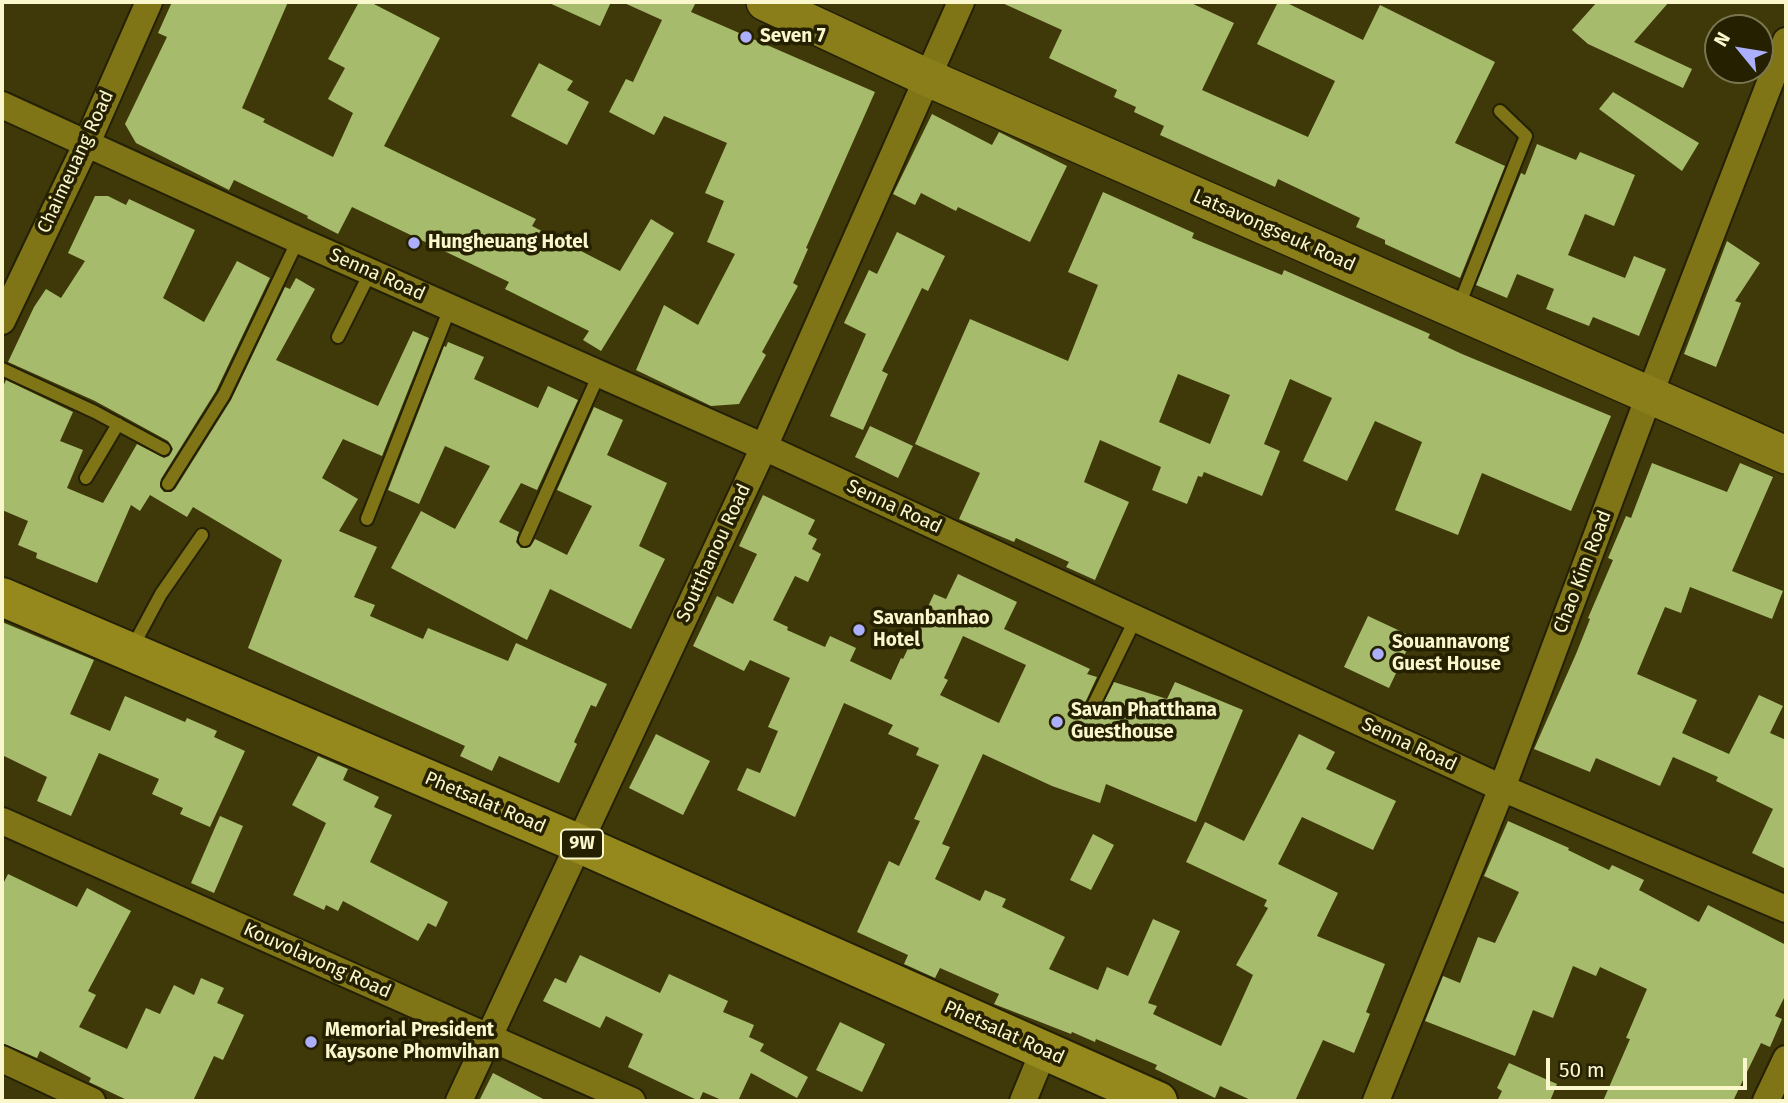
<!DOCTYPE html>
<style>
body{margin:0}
#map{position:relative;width:1788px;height:1103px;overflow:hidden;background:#3f3909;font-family:"Fira Sans",sans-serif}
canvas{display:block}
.frame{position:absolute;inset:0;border:4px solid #fbf7cd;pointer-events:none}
.north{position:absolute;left:1704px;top:14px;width:70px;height:70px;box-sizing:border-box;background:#252000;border:2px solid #7b7652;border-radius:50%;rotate:300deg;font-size:19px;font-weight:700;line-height:28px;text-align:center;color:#fbf7cd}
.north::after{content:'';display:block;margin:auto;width:24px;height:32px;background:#acaffb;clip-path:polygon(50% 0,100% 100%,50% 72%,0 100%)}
.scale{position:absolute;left:1546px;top:1058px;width:201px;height:32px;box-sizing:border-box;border:4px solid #fbf7cd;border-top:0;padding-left:9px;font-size:21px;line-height:24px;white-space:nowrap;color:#fbf7cd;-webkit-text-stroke:5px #252000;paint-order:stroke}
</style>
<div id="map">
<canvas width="1788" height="1103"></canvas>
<div class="frame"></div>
<div class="north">N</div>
<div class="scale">50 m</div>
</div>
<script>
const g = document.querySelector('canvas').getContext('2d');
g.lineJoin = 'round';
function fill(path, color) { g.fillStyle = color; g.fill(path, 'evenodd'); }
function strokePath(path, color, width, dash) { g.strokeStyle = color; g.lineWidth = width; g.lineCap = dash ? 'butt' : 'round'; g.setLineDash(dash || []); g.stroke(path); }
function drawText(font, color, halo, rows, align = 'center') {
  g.font = font + ' "Fira Sans",sans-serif'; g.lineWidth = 7; g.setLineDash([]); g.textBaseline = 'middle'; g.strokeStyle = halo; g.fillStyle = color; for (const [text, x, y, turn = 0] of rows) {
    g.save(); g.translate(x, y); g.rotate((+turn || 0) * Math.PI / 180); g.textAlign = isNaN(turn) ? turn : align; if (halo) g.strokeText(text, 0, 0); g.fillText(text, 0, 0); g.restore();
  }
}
const building = new Path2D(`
 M172,2H288L242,108L265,119L263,122L333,157L353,113L328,99L345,68L328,59L359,2H370L440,38L384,146L536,219L532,226L620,271L651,219L674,233L601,351L583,340L589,331L505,289L509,282L352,207L338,234L307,218L308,216L234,180L229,190L136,143L125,124L167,37L158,33Z
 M547,2H611L600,26Z
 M622,2H696L691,12L875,92L806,248L808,249L793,283L798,286L762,352L766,355L739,404L711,406L636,370L664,305L698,325L735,254L707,242L724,201L705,193L727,143L664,116L654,135L609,112L626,79L633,82L662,20Z
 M1000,2H1189L1234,23L1202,90L1308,137L1335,81L1257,44L1278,2H1285L1363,40L1380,5L1495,62L1455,143L1505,166L1460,278L1385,244V240L1356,227L1360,218L1278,179L1275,187L1160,135L1164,126L1134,112L1136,107L1114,97L1117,90L1049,58L1062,30Z
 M1597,2H1669L1634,42L1692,69L1683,88L1588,44L1572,30Z
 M539,63L573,81L567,90L589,102L567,145L511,116Z
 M1613,92L1699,143L1682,171L1599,109Z
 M932,114L992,145L999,132L1067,166L1030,242L958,207L956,211L921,193L915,205L893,194Z
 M1537,144L1576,160L1580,152L1635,175L1614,226L1585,214L1568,255L1625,278L1634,256L1666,269L1639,336L1593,317L1589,326L1546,309L1554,289L1517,274L1507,298L1476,285L1521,173L1525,175Z
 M1103,192L1194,233L1192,238L1282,275L1284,270L1430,334L1428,338L1462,354L1611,416L1571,511L1482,473L1458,535L1395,510L1422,442L1375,421L1347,481L1303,461L1332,398L1290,379L1264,444L1280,451L1262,496L1204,472L1202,477L1198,476L1187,504L1152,490L1161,467L1100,440L1084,482L1129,502L1095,580L1066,567L1069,562L1016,538L1014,542L959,519L980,473L915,444L954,355L970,319L1068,361L1098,285L1068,272ZM1178,374L1230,395L1210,444L1159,422Z
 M95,196H108L126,205L129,199L195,230L163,298L204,322L237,261L270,278L216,391L161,479L160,487L164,492H171L175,489L231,400L285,287L290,289L296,278L315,289L276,360L378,406L413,331L429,338L382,456L343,439L322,478L358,499L339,531L377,547L354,597L375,605L370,616L423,639L428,628L508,661L516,643L607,684L596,707L591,705L574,742L577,744L559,783L499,756L492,771L460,756L465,746L248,648L282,560L193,507L187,517L150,495L140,511L131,505L97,583L36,558L37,553L18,545L28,521L2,510V389L6,380L73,412L60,441L83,450L67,488L103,503L137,444L164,458L169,456L173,449L168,441L95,401L8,362L34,307L46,289L61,298L85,261L68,253Z
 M897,232L945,256L928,291L922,288L882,371L888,374L863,430L830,416L866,334L844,323L869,270L877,274Z
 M1727,241L1760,263L1735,301L1741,303L1716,367L1684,354Z
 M448,342L484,357L474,379L538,408L548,386L578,400L537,490L521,483L499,522L519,532L516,542L521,548L530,547L535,539L567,555L592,506L557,490L594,407L623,420L607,455L667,483L639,546L665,559L631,629L550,589L527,640L391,568L421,511L455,529L490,466L445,446L419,504L388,490L444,346L446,347Z
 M870,426L913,446L898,478L855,457Z
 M1652,463L1727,492L1740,463L1773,477L1732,571L1783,591L1772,619L1690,587L1681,613L1665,607L1637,674L1697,700L1682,733L1729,754L1759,695L1783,706L1770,733L1786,740V869L1752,853L1773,809L1716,781L1718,777L1673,757L1660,786L1596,758L1590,772L1534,749L1576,654L1590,619L1588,618L1613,560L1608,558L1626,516L1631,518Z
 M763,495L815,520L808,534L817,539L812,549L821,554L808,582L795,576L773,620L788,627L787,630L825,647L830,636L856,648L850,661L891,680L901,658L903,659L934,594L946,599L958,574L1017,602L1004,629L1090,669L1087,674L1097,677L1084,705V712L1089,716L1093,717L1099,712L1114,682L1167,699L1175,682L1243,710L1196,822L1106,784L1100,803L1052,786L983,754L942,844L950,847L935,879L980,901L985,890L1006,899L1002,907L1065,937L1049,969L1098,990L1107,967L1128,976L1153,919L1180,931L1148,1003L1157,1006L1153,1014L1221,1046L1253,975L1236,965L1268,908L1264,906L1267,900L1186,862L1205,822L1244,841L1299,734L1335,752L1326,769L1396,801L1373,850L1302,817L1278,864L1338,893L1317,936L1385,964L1366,1012L1370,1014L1354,1053L1323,1040L1295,1101H1253L1220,1086L1215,1098L1155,1069L1157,1065L1096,1039L1095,1042L1072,1032L1071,1034L999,1006L994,1004L999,994L940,968L935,978L904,964L908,955L857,932L889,861L899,866L920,821L914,819L939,765L916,755L919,748L888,734L893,725L844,703L795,817L737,790L747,768L760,773L778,731L768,727L790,678L750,660L744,671L693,646L717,596L733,604L757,554L739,546ZM963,636L1026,665L999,723L940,695L948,680L944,678Z
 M1368,616L1413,637L1389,688L1344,667Z
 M2,622L94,660L70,714L110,731L125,696L185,722L187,718L217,731L214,737L245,751L210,827L180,814L183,808L152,794L159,779L99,753L71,816L37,801L47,777L2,755Z
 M656,734L710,761L683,815L629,788Z
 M318,756L348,769L343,780L379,797L374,807L392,815L370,862L448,902L436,927L428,923L418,941L343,901L338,911L326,905L324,910L293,895L326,823L292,805Z
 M220,816L243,826L214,893L191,883Z
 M1508,821L1569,848L1568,850L1609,870L1612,865L1644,880L1639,890L1699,922L1708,905L1786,945V994L1775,1016L1782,1019L1770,1047L1761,1043L1733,1101H1603L1630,1039L1626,1038L1647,989L1600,967L1596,976L1573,966L1553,1018L1533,1010L1515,1056L1425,1021L1443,976L1460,983L1478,937L1495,943L1519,892L1484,876Z
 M1093,834L1114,845L1091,890L1070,880Z
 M8,874L77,907L87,888L131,911L88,991L96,995L79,1027L127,1049L146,1008L160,1014L174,985L194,995L201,978L224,988L217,1003L244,1015L223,1060L214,1056L193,1101H129L89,1082L91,1078L40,1051L37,1058L2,1043V886Z
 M580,955L660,993L669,974L728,1001L723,1012L754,1025L749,1037L764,1044L760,1051L808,1077L797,1098L751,1073L738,1101H724L703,1092L699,1101L628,1067L643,1034L606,1016L600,1028L543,1001L555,978L566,983Z
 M840,1022L885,1044L862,1092L816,1070Z
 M1509,1063L1557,1084L1550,1101H1497L1502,1091L1497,1088Z
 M493,1073L547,1101H479Z`);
const lane = new Path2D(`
 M1458,308L1526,136L1500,111
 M338,337L370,273
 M2,369L95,412L164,449
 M86,478L118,424
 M168,484L224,395L298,240
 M367,519L450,308
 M525,540L599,374
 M132,648L161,594L202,535
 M1092,708L1136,618`);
const street = new Path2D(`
 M2,105L298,240L764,447L1502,788L1786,909
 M2,321L86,145L149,2
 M2,821L632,1101
 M2,1059L92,1101
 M459,1101L764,447L961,2
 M1023,1101L1044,1050
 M1376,1101L1502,788L1649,396L1786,41
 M1766,1101L1786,1059`);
const secondary = new Path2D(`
 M765,2L928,78L1786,455`);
const primary = new Path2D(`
 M2,597L580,844L1158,1101`);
const markers = [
 [746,37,7,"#acaffb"],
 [414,243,7,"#acaffb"],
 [859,630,7,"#acaffb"],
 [1378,654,7,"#acaffb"],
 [1057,722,7,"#acaffb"],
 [311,1042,7,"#acaffb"]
];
const shields = [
 [582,844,42]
];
const shieldNames = [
 ["9W",582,844]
];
const poiNames = [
 ["Seven 7",760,37],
 ["Hungheuang Hotel",428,243],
 ["Savanbanhao",873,619],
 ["Hotel",873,641],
 ["Souannavong",1392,643],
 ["Guest House",1392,665],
 ["Savan Phatthana",1071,711],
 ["Guesthouse",1071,733],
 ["Memorial President",325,1031],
 ["Kaysone Phomvihan",325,1053]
];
const streetNames = [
 ["Chaimeuang Road",76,162,-65],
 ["Latsavongseuk Road",1274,231,24],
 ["Senna Road",377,275,24],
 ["Senna Road",894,507,25],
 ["Soutthanou Road",714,553,-65],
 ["Chao Kim Road",1583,572,-69],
 ["Senna Road",1409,745,25],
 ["Phetsalat Road",485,803,23],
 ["Kouvolavong Road",317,961,24],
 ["Phetsalat Road",1004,1033,24]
];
fill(building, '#a6bc6c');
strokePath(lane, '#242005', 16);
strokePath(street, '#242005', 30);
strokePath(secondary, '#242005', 40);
strokePath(primary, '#242005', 42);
strokePath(lane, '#7f7416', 12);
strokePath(street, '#7f7416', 26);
strokePath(secondary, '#8a7e1a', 37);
strokePath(primary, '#95881d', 38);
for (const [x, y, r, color] of markers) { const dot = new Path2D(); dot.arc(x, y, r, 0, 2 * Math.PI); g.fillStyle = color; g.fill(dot); strokePath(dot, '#252000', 2.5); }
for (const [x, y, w] of shields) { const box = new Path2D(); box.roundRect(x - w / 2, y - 14.5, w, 29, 5); g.fillStyle = '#252000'; g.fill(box); strokePath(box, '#fbf7cd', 2); }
drawText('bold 18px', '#fbf7cd', null, shieldNames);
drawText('bold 19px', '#fbf7cd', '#252000', poiNames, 'left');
drawText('19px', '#fbf7cd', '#252000', streetNames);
</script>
